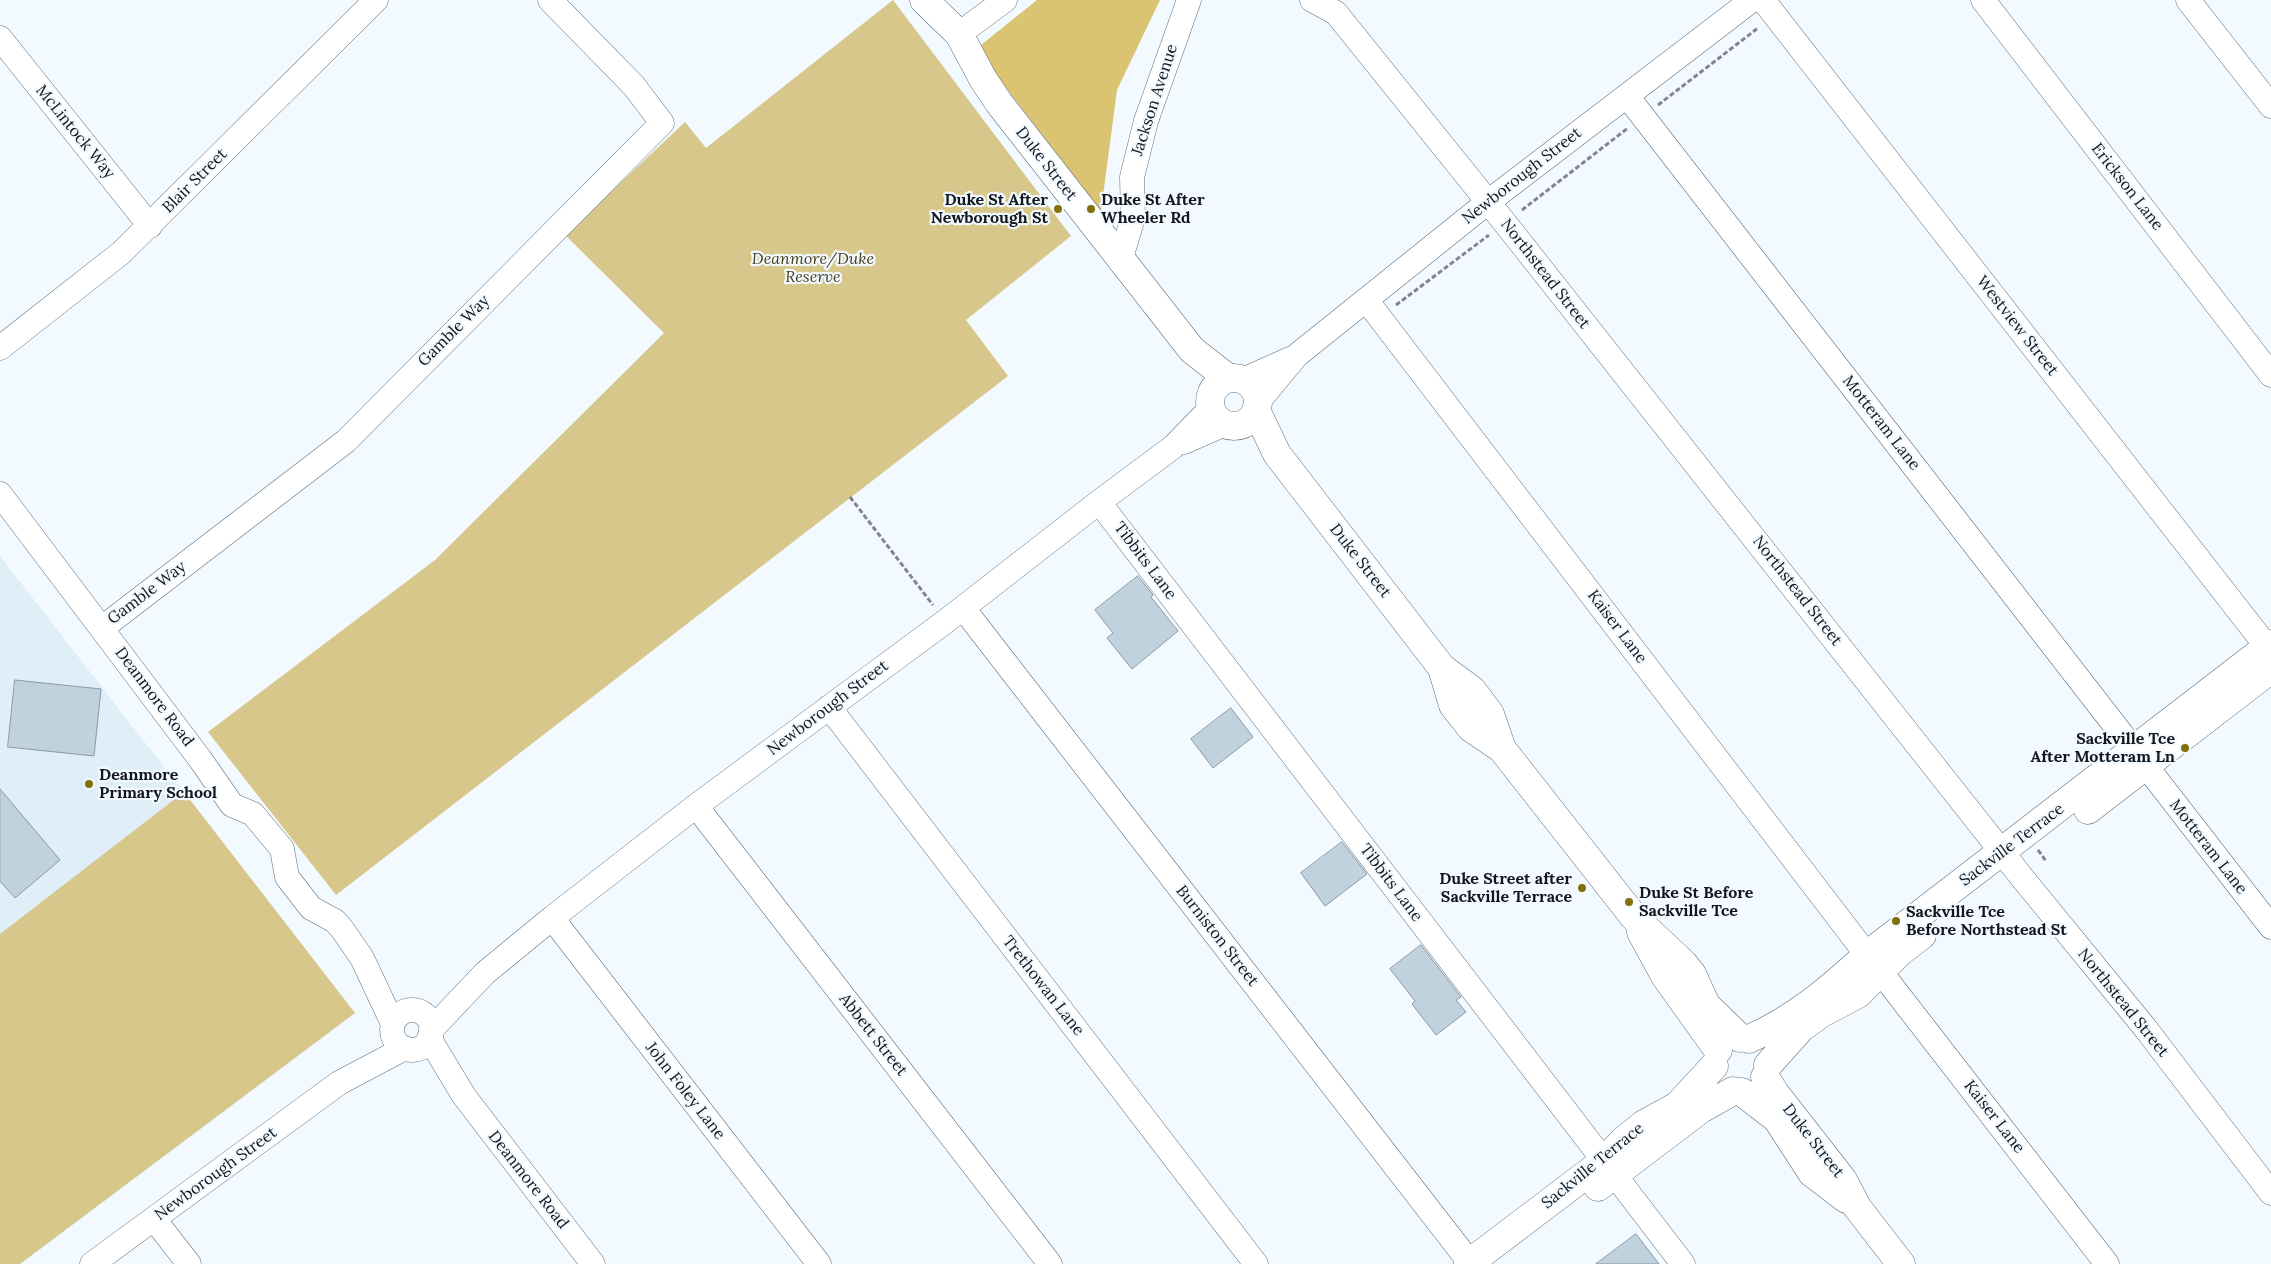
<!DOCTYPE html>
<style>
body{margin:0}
canvas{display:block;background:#f2f9ff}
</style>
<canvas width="2271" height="1264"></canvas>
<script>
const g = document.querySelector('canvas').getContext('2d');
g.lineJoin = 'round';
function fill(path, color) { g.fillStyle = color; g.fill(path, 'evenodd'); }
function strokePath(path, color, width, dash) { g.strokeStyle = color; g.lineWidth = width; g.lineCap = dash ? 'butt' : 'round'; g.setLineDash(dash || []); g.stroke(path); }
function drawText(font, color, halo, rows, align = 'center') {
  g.font = font + ' Lora,serif'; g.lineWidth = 4.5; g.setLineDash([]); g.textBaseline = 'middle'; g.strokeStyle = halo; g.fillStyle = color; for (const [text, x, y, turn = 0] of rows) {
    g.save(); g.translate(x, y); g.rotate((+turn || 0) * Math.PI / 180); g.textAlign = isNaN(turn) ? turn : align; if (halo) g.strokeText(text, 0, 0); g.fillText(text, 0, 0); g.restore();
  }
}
const built = new Path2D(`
 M0,556L355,1013L20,1264H0Z`);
const green = new Path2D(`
 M893,0L1071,236L966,320L1008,376L336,895L208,732L435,560L664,333L565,235L685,122L706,148Z
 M184,792L355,1013L20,1264H0V934Z`);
const forest = new Path2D(`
 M1037,0H1160L1117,90L1101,211L976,49Z`);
const building = new Path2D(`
 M1138,576L1153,595L1151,597L1178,631L1132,669L1107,638L1113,633L1095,610Z
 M15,680L101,689L94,756L8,747Z
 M1231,708L1253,737L1213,768L1191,739Z
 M0,789L60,860L15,898L0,881Z
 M1342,842L1367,874L1325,906L1301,873Z
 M1421,945L1461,997L1456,1000L1466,1012L1436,1035L1412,1004L1415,1001L1390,969Z
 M1636,1234L1659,1264H1596Z`);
const path = new Path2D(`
 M1658,105L1758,28
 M1522,210L1628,128
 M1396,305L1489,235
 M850,497L933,605
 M2038,850L2046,861`);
const minor = new Path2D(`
 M1312,0L1336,13L1505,223L2024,880L2146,1029L2271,1193
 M1763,0L2271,652
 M1983,0L2271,375
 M2188,0L2271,106
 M959,34L1005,0
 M0,38L150,226
 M1627,96L2134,750
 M1120,261L1133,218L1132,177L1146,121L1189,0
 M1367,301L1867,955
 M0,348L121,253L376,0
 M1243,380L1290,359
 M1258,402L1296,356L1488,202L1752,0
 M1184,442L1225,424
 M0,494L200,759L232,805L253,814L282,849L287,877L311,908L335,921L342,929L362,958L393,1024
 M1099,502L1683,1264
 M963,608L1471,1264
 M102,628L346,441L662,123L634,86L550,0
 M829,707L1256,1264
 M2146,766L2271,927
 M696,806L1050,1264
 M552,918L819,1264
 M1880,971L2107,1264
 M392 1030a20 20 0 1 1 40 0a20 20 0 1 1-40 0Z
 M431,1030L485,973L552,918L696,806L946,621L1099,502L1173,447L1211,408
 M429,1038L464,1096L593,1264
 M154,1219L189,1264
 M92,1264L339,1083L405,1048`);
const major = new Path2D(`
 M924,0L959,34L983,79L999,103L1192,350L1228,378
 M1210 402a24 24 0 1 1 48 0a24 24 0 1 1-48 0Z
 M1256,410L1277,454L1442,668L1472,690L1490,714L1502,749
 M1442,668L1453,705L1471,728L1502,749L1634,917L1683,963L1692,974L1706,1005L1740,1038
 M2088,810L2271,669
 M1641,932L1665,976L1718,1050
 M1749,1039C1795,1019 1831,988 1867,955L2271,644
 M1768,1065L1801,1028L1822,1013L1858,994L1901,951L1922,935
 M1765,1077L1775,1093L1843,1180L1857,1207L1901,1264
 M1742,1092L1777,1119L1812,1173L1846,1199
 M1598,1187L1701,1109L1733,1091
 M1468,1264L1604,1161L1624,1140L1644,1124L1677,1106L1714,1066`);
const markers = [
 [1058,209,5,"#846f0d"],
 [1091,209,5,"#846f0d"],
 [2185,748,5,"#846f0d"],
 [89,784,5,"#846f0d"],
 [1582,888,5,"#846f0d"],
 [1629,902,5,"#846f0d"],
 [1896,921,5,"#846f0d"]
];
const streetNames = [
 ["Jackson Avenue",1155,100,-72],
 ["McLintock Way",75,132,51],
 ["Duke Street",1046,164,52],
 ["Newborough Street",1522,176,-38],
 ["Blair Street",195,181,-45],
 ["Erickson Lane",2127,187,52],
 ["Northstead Street",1545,274,52],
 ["Westview Street",2017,326,52],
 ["Gamble Way",454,331,-45],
 ["Motteram Lane",1881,423,52],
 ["Tibbits Lane",1145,561,53],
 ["Duke Street",1360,561,52],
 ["Northstead Street",1797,591,52],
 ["Gamble Way",147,593,-37],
 ["Kaiser Lane",1617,627,53],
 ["Deanmore Road",154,697,53],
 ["Newborough Street",828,708,-37],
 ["Sackville Terrace",2012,845,-37],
 ["Motteram Lane",2208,847,52],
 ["Tibbits Lane",1391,883,53],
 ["Burniston Street",1217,936,52],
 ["Trethowan Lane",1043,986,52],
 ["Northstead Street",2123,1003,51],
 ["Abbett Street",873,1035,52],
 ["John Foley Lane",685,1091,52],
 ["Kaiser Lane",1994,1117,52],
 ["Duke Street",1813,1141,52],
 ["Sackville Terrace",1593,1166,-39],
 ["Newborough Street",216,1174,-36],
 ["Deanmore Road",528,1180,52]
];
const poiNames = [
 ["Duke St After",1048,200,"right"],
 ["Newborough St",1048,218,"right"],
 ["Duke St After",1101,200],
 ["Wheeler Rd",1101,218],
 ["Sackville Tce",2175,739,"right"],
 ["After Motteram Ln",2175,757,"right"],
 ["Deanmore",99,775],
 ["Primary School",99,793],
 ["Duke Street after",1572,879,"right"],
 ["Sackville Terrace",1572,897,"right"],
 ["Duke St Before",1639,893],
 ["Sackville Tce",1639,911],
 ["Sackville Tce",1906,912],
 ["Before Northstead St",1906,930]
];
const parkNames = [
 ["Deanmore/Duke",813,259],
 ["Reserve",813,277]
];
fill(built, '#e0eef8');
fill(green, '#d7c78b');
fill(forest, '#dac472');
fill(building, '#c1d2df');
strokePath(building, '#8998a5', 1);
strokePath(minor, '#5f6e7a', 25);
strokePath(major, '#5f6e7a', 29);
strokePath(path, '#80868c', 3, [5, 2.5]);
strokePath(minor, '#fff', 24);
strokePath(major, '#fff', 28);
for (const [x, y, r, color] of markers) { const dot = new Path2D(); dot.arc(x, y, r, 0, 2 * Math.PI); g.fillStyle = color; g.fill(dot); strokePath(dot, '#f2f9ff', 2); }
drawText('16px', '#11171c', '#f2f9ff', streetNames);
drawText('bold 16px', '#11171c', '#f2f9ff', poiNames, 'left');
drawText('italic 16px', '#483f1b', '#f2f9ff', parkNames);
</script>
